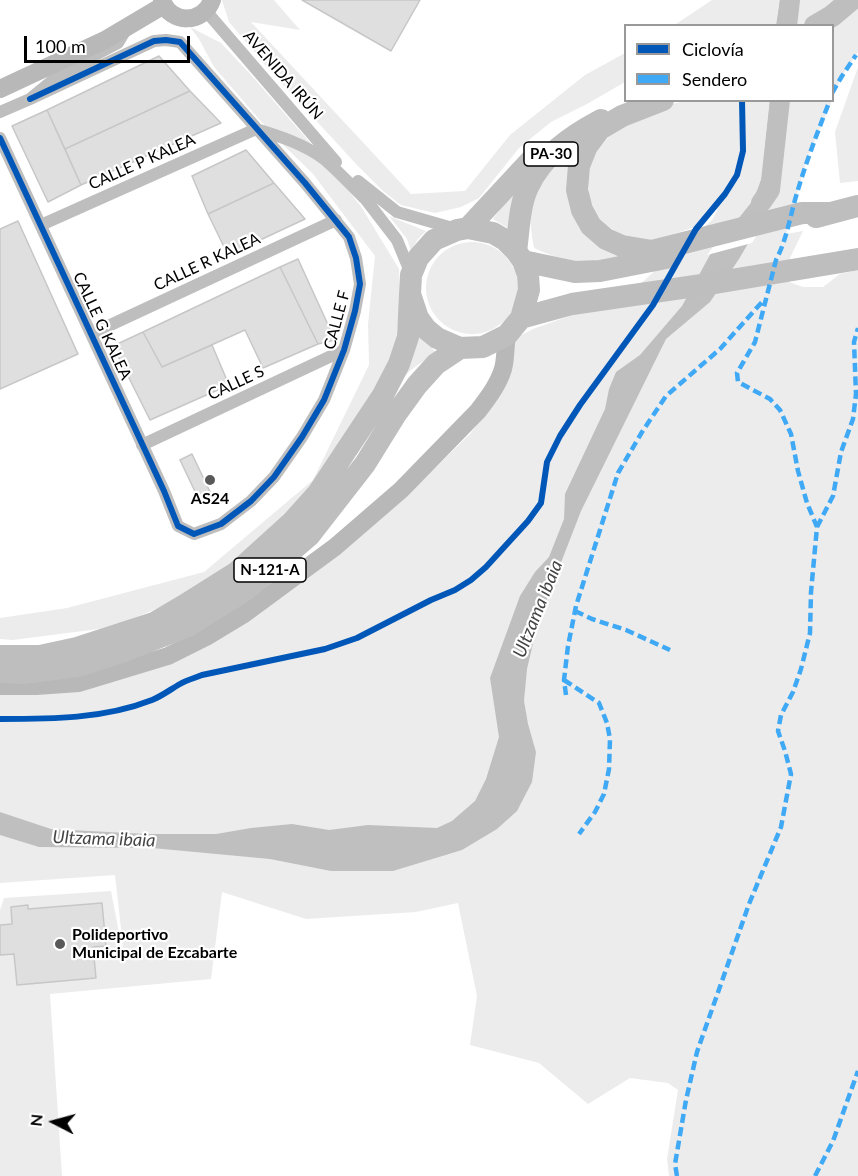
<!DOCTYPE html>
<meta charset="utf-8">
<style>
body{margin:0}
#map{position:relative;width:858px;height:1176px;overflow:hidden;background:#fff;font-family:Lato,sans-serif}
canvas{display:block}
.legend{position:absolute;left:624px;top:24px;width:210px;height:78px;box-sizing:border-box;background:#fff;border:2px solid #999;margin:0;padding:8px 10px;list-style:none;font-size:18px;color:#000}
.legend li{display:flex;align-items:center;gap:12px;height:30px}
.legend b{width:30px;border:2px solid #999}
.north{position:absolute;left:24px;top:1092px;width:60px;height:60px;-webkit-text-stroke:4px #fff;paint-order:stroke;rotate:276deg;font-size:16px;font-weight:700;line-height:24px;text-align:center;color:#000}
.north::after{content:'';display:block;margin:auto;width:21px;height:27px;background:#000;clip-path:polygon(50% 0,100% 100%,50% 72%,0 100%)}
.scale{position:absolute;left:24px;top:36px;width:166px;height:27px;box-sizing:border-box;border:3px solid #000;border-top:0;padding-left:8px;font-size:18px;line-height:21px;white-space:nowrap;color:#000;-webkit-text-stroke:4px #fff;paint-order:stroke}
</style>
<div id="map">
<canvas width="858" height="1176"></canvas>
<ul class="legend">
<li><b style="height:8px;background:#0057b8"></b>Ciclovía</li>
<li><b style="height:8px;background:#3fa9f5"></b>Sendero</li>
</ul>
<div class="north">N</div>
<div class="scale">100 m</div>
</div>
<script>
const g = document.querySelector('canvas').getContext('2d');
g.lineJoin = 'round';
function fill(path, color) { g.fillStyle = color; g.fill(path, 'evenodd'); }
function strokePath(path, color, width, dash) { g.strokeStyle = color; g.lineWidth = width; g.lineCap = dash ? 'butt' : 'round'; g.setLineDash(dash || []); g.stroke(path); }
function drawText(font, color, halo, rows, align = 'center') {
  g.font = font + ' Lato,sans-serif'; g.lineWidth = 4.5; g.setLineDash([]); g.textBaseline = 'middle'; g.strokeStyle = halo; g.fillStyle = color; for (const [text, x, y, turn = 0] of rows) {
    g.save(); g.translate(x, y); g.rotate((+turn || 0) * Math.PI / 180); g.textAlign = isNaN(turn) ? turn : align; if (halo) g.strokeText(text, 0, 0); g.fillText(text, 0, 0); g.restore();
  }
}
const green = new Path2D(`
 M222,0H274L300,30L251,22L411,194L465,191L510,135L585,75L625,53V82L587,104L551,122L519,148L479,198L461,207L435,213L401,205L383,191L356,164L266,66L229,22Z
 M712,0H858V52L842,76L833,98L832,26H673Z
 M190,27L221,43L252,76L326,161L362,208L399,269L400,302L394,362L314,486L248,558L183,597L114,627L13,640L0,639V618L67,608L204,572L313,480L369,365L368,324L375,256L313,174L271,133L214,67L199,39Z
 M858,67V181L840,183L835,132Z
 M684,101H832L807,159L786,234L803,231L790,258L789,282L803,287H823L840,274L858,270V1176H669L667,1159L678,1090L668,1083L630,1078L588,1104L539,1063L470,1045L477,996L458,903L416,912L306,919L222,892L211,979L50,994L62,1176H0V910L4,898L111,891L125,964L115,875L0,883V676L79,683L206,637L415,487L470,434L497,398L514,339L533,329L589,309H612L712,220L718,209L707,214L695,227L667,236L647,241L619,235L601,220L590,204L588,182L591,157L613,132L664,106Z
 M582,141L569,191L636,255C594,263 574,267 534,248L532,237L529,206L548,170Z
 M518,186L511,230L493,219Z
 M389,216L426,231L418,239L411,251L407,239Z
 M426 288a46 46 0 1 1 92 0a46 46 0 1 1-92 0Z
 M418,336L436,352L411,370L400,381Z`);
const water = new Path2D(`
 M780,0H790L787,25L776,26Z
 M770,101H780L771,182L774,199L739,259L710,302L666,339L581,511L541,614L535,635L527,669L524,701L528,724L536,752L532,782L517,811L497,829L462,850L393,871H331L270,859L152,848L39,847L0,835V812L51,829L146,834H216L251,828L292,824L329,830L368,825L437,828L452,821L475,801L486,779L499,737L490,678L520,596L535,572L549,557L564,519L565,494L605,409L609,389L616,372L640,355L682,306L711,253L754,199L762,177Z`);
const pier = new Path2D(`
 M770,213L752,243L707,255L731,223Z`);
const river = new Path2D(`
 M787,26L790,0
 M761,203L770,190L780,100`);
const building = new Path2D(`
 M302,0H420L391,51Z
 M159,56L190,91L65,149L47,110Z
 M190,91L221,123L81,185L65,149Z
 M47,110L81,185L48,202L12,126Z
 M246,150L274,183L208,214L192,176Z
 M274,183L305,219L228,255L208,214Z
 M18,221L78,354L0,389V229Z
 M298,259L335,340L318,344L280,267Z
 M280,267L318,344L263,368L245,330L162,367L143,332Z
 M143,332L162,367L212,345L229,385L150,420L113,346Z
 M192,454L212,496L200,502L180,460Z
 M102,903L106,946L93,947L96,978L17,985L14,954L0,955V925L12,924L11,907L28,905V909Z`);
const street = new Path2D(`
 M206,11L336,162
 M0,112L30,99L63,72L118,43L127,28
 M0,138L164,491L178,526L194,534L221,524L251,501L274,477L302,437L324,400L344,350L355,311L360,284L356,258L349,237L305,183L180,42L166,40L154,41L30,99
 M358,181L397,212L456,229
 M360,192L397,240L411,274
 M41,225L256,129C279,136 304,144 324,159C338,171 351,185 364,198
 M91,334L336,220
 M142,445L344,350`);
const secondary = new Path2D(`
 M162,0C170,25 204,24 212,0
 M0,89L105,40L164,5
 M0,686H36L79,683L168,656L206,637L244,614L335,547L401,490L478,411C488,398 498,385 503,369C506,358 505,346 507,335`);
const highway = new Path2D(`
 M815,26L832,16L851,0
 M663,100L622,116L600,129L587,146L579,166L577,190L582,210L591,226L606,239L622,246L652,251L802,213H831
 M816,217L858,206
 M468,228L534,157
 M516,251C519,231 519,206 528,187C542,156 571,136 601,120
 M523,261L575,272L600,271L666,258
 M521,318L572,304L702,285L858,259
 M0,656H40L77,648L154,623L183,606L237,572L291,523L318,493L383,395L399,364L408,337L410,294L411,275L418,258L434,240L457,230L468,228L493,233L505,240L516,251L523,261L528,275L529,290L521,318L507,335L483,347L460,348L437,338L426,329L418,318L410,294
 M0,672L23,673L78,666L124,651L188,626L247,589L309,536L365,464L396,414L417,385L436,364L460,348`);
const quiet = new Path2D(`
 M832,93L842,76L856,55
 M817,527L833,496L841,452L853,419L856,394L854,342L858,328
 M575,611L592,619L626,630L670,650
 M564,680L599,703L607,723L610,739L609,769L604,794L595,812L579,834
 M566,695L564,680L568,646L576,606L618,473L642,432L666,396L720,349L762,302
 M677,1176L675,1164L686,1100L697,1052L749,904L781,827L791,774L785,751L778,731L781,715L793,692L801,669L810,633L811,592L817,527L807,503L798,471L791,434L780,410L770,399L738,382L737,373L755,342L776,260C787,239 790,216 797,193C806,162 818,131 830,100
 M815,1176L833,1141L858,1071`);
const cycleway = new Path2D(`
 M0,138L164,491L178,526L194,534L221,524L251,501L274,477L302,437L324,400L344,350L355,311L360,284L356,258L349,237L305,183L180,42L166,40L154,41L30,99
 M0,719C51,719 104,719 152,700C162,696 171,689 180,684C187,680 195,678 202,675L325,649L357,638L431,600L455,590L471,580L486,567L528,521L541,503L547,462L560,436L580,405L653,305L696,229L725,194L737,175L743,151L742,100`);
const markers = [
 [210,480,6,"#595959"],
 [60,944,6,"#595959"]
];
const shields = [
 [551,154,54],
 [270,570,72]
];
const shieldNames = [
 ["PA-30",551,154],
 ["N-121-A",270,570]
];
const streetNames = [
 ["AVENIDA IRÚN",283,75,49],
 ["CALLE P KALEA",142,162,-24],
 ["CALLE R KALEA",207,262,-25],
 ["CALLE F",337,320,-75],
 ["CALLE G KALEA",102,326,65],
 ["CALLE S",236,383,-25]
];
const poiNames = [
 ["AS24",210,499],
 ["Polideportivo",72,935,"left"],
 ["Municipal de Ezcabarte",72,953,"left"]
];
const waterNames = [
 ["Ultzama ibaia",538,609,-68],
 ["Ultzama ibaia",104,839,2]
];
fill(green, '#ececec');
fill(water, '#bfbfbf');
fill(pier, '#fff');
strokePath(river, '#bfbfbf', 20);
fill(building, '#dfdfdf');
strokePath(building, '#c7c7c7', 1.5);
strokePath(street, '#bebebe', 12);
strokePath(secondary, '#b8b8b8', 18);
strokePath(highway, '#bebebe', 22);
strokePath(quiet, '#3fa9f5', 4.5, [9, 4.5]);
strokePath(cycleway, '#0057b8', 6);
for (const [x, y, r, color] of markers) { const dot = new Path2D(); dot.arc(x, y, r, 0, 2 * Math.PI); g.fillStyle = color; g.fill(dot); strokePath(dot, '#fff', 2); }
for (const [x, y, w] of shields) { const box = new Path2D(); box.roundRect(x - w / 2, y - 12, w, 24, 4.5); g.fillStyle = '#fff'; g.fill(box); strokePath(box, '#000', 1.5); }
drawText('bold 15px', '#000', null, shieldNames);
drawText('16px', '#000', '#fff', streetNames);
drawText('bold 16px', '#000', '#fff', poiNames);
drawText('italic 18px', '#444', '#fff', waterNames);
</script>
